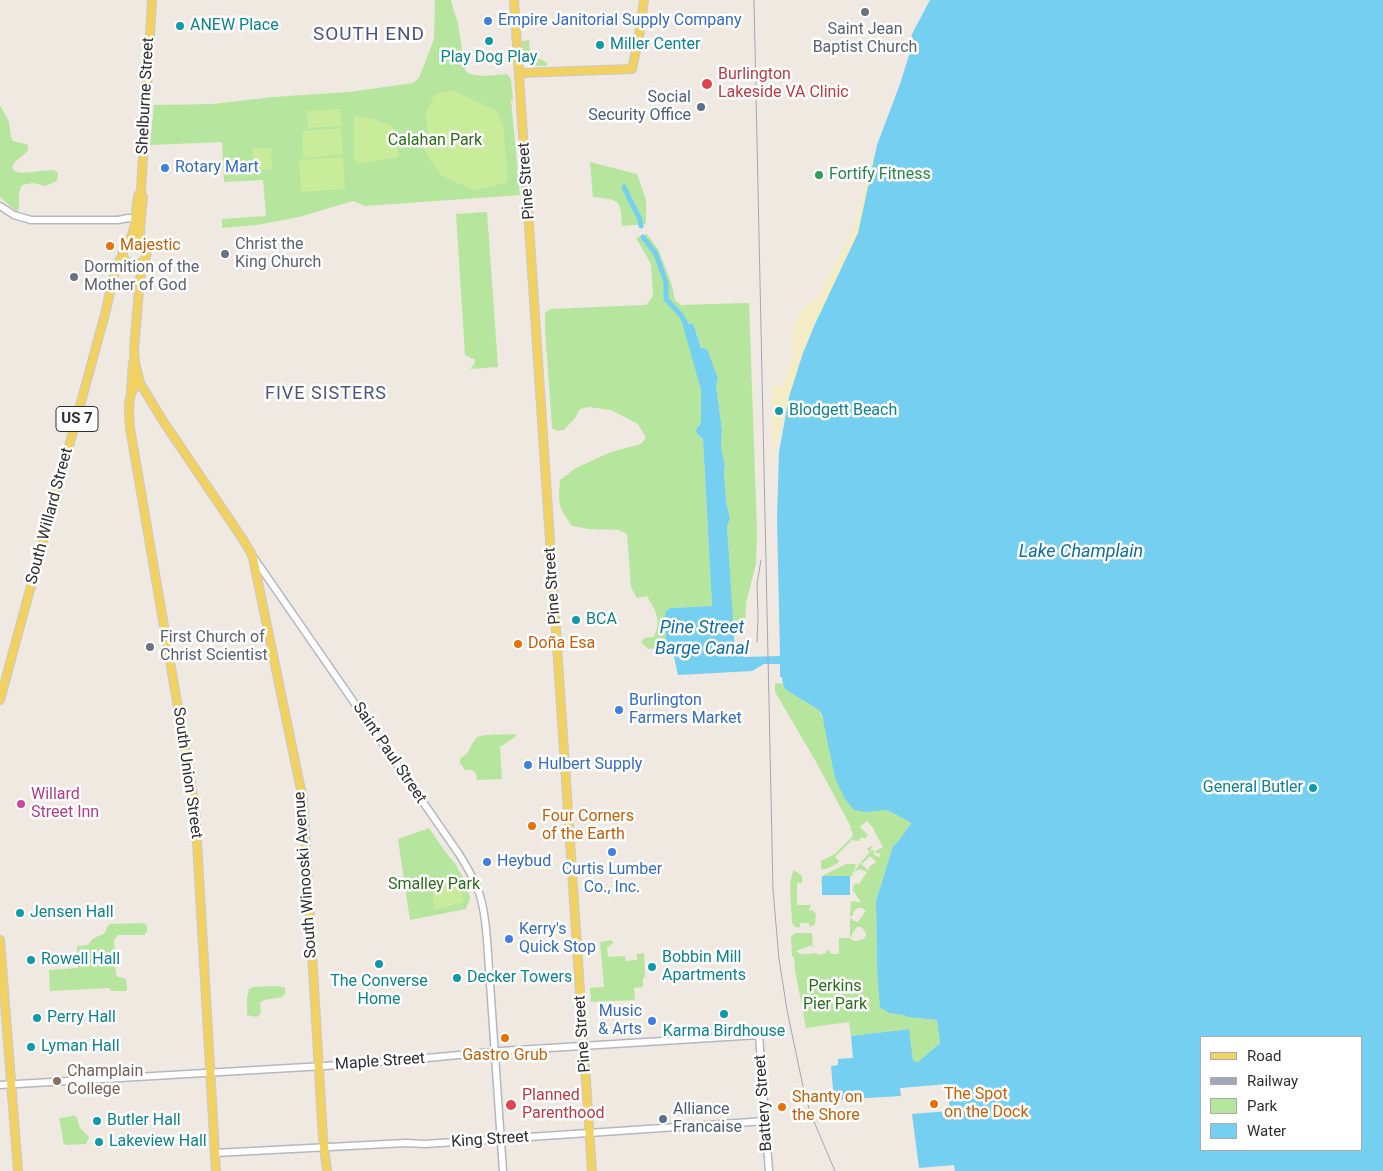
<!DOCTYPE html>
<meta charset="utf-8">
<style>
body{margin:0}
#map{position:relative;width:1383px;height:1171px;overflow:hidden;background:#efe9e1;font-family:Roboto,sans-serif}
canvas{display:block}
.legend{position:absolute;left:1200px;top:1036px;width:162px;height:115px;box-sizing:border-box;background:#fff;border:1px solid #ababab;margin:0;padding:6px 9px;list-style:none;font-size:15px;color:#2e2e2e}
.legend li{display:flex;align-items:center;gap:10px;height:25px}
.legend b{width:25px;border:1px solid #ababab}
</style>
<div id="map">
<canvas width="1383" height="1171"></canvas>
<ul class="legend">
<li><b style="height:6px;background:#f2d163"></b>Road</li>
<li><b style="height:6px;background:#a3a6b8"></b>Railway</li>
<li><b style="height:14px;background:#b6e59e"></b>Park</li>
<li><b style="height:14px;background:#75cff0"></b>Water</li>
</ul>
</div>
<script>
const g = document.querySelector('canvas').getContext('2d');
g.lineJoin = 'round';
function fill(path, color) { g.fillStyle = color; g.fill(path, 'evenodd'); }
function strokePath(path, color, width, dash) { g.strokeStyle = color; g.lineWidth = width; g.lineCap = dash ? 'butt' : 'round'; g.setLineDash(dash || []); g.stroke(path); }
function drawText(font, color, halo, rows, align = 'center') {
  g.font = font + ' Roboto,sans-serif'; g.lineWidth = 5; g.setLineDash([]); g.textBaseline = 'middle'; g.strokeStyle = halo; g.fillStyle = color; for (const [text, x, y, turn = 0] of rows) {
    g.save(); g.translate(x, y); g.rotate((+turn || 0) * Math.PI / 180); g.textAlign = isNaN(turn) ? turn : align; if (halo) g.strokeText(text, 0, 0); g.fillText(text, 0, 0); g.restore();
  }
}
const green = new Path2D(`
 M435,0H451L453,8L458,23L465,70L469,74L484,76L507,74L511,79L513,100H511L520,195L365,206L353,201L299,217L257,225L222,228V219L266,216L263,180L224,182L222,142L150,145L154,105L213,104L273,97L349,92L413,83L419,78L434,39Z
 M529,40L530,54C535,60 541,58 547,63V66C536,66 531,66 523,59L522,42L523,41Z
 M0,105L9,122L11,137L13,141L28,145V151L16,161L12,166L14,171L21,173L53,170L58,173L57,181L45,186L33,183L22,185C16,197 21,200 18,212L10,206L0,197Z
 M590,162L637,174L646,200V224L622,226C621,199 619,200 593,197Z
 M487,212L498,367L470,369L475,363V360L465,355L456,214Z
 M647,234L658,249L671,282L675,300L681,305L749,303L757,531L756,564L746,603L745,627L741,629H733L727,526L730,519L726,501L724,472L725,466L721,447L722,430L716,385L718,379L701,348L693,323L684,325L701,390V423L698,425V435L703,439L712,606L670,608L665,612L672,648L648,649L641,642L644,638L654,637C662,619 656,612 647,596L637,598L631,587L627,534L619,530L589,529L572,526C558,506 558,504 560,480L576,468L611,452L641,444L646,438L638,424L611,410L589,407L580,409L575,418L564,430L557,431L552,428L545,328V313L550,309L646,305L653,296L651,264L636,238Z
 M775,683L783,684L786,690L819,710L826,728L835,778L866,812L887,810L910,822L911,825C906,831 900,842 893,846L876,901L877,968L881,1007C902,1016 915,1018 937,1020L940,1043L918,1062L913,1061L908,1029L851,1036L849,1022L806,1028L795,970L794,957L792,956L791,937L795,933H812L813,948H812V945L796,951C803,957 809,953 817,953V955L826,953L827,949L832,954H839V938H836H849L854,941H857L865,938L866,933C863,929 862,926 857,927L852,934V937L850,936V918H851L854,921L858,922L866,911L862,908H857L853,913V916H850L851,902L855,901L861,903L854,891L853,893V886L856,883L859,884L867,872L860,869L854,872L860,863L869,871V867L876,862L870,856L862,864L861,862L870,852L867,849L871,846L873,848L870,849L871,851L874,850V855L880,857V854L876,853L875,851L883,847L874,831L875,830L867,821L860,827L868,835L865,839L862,837L858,841L852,840L835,857L839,861L838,863L826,869H821V861L835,854L852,837L853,833L850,828L851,827L815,760L775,692Z
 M516,734L515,737L500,747L502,779L477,780L476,773L472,770H465L460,763V759L468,752L472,744L477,737L485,735Z
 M429,828L444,850L456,865L464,879L470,898L466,909L410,920L398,839Z
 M846,864H855L856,865L852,876H823L822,884H821L822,876Z
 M794,870L802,876V883H797V905H811L809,910L805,909L811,911V910H812L816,914L815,924L810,927L809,923H800V927C796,928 793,926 792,922L790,884L793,871Z
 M144,923L147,926V932L144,935H118L114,940L116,975L118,977L126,979L127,989L126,991H111L109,988L50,991L49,970L78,968L77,946L88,945C90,943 91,940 93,939C100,934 106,936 107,927L110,924Z
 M612,940L613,944H611L610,946L607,947L608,957L625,956L626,961L637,960V954L644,953L645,977L643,978V987L634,988L635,1000L591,1002L590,988L603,987L604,986L600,942Z
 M275,986L282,987L285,988V994L282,997L264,1000L260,1003L261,1013L257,1017L247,1015V998L249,989L253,987Z
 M74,1115L77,1118L80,1128L89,1137L86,1144L66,1145L63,1142L62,1133L59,1118L69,1117Z`);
const sand = new Path2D(`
 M877,145L858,233L815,324L803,353L774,452L773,468L772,386L782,388L793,357L792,332L801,312L807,305L817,299L852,232Z`);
const pitch = new Path2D(`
 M454,91L497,111L503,126L508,179L506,183L476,190L466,187L441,175L424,150L428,139L426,112L434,96L442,92Z
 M340,109L342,126L308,128L307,111Z
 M354,116L377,120L391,126L394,132L399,154L397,157L370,162L359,163L354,158Z
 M341,128L343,154L303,158L302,131Z
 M253,148H271L272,170H253Z
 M343,157L345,189L301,192L299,160Z
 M453,874L458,876L464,902L435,910C430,894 436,878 453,874Z`);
const water = new Path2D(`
 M930,0H1383V1171H955L954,1165L919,1168L912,1114L950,1111L947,1084L900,1088L901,1096L834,1100L831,1066L838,1065V1059L853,1058L851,1036L909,1029L913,1061L918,1062L940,1043L937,1020L908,1017L904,1015L889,1013L880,1007L877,968L876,901L893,846L896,844L911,824L910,822L887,810L866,812L854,810L845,799L835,778L822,715L819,710L786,690L783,684L782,677H780V664H764L752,671L678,675L672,648L666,642L665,612L670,608L712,606L703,439L698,435L696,430L701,422V390L683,326L693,323L701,348L707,349L718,379L716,385L722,430L721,447L725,466L724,472L726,501L730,519L727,526L735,651L739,655L745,657L780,656L777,518L779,452L789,397L803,353L815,324L858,233L877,145L900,84L910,52L912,34ZM1202,1037H1362V1150H1202Z
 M822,876H850V895H822Z`);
const canal = new Path2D(`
 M624,187L627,193L628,196L640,219L641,226
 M643,237L656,254L666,283V299L681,315L689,330`);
const minor = new Path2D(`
 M0,206L14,215L31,220H118L128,218L140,219
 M254,558L459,854C480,887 484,901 487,940L503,1171
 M0,1085L324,1066L406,1060L501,1051L759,1035L769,1171
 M215,1153L406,1143L425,1144L766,1121`);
const major = new Path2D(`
 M514,0L592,1171
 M519,73L632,69L639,37L644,0
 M140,241V228L143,197
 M129,242L134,240L140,241L145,245L147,252L140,279L134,349L135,363L140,383L163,421L242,538L251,553L253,558L303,800L323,1138L327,1171
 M144,261C139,264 134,266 129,263C114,254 131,242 133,232C136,220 136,208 138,196L141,191L152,0
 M140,383C126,389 129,414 130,428L195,807L216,1171
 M131,391L133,362
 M0,700L105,314L116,267L123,254
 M0,940L18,1171`);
const rail = new Path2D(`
 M754,0L773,890L779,959L787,1010L805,1096L812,1117L835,1171
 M757,642L758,617L757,584L761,560`);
const markers = [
 [865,12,5,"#6b7280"],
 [488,21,5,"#3f7fe0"],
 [180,26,5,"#0f9aa8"],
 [489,41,5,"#0f9aa8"],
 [600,45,5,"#0f9aa8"],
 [707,84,6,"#e0444e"],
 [701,107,5,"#5c6f8a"],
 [165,168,5,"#3f7fe0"],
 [819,175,5,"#2e9e5b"],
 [110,246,5,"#e8710a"],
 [225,254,5,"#6b7280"],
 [74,277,5,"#6b7280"],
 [779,411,5,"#0f9aa8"],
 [576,620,5,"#0f9aa8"],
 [518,644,5,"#e8710a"],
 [150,647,5,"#6b7280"],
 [619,710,5,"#3f7fe0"],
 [528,765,5,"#3f7fe0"],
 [1313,788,5,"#0f9aa8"],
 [21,804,5,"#d1479c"],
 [532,826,5,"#e8710a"],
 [612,852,5,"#3f7fe0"],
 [487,862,5,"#3f7fe0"],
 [20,913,5,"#0f9aa8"],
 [509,939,5,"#3f7fe0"],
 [31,960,5,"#0f9aa8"],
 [379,964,5,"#0f9aa8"],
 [652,967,5,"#0f9aa8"],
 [457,978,5,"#0f9aa8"],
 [724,1014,5,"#0f9aa8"],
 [37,1018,5,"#0f9aa8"],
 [652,1021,5,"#3f7fe0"],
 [505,1038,5,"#e8710a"],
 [31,1047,5,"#0f9aa8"],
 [57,1081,5,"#8d6e63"],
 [934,1104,5,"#e8710a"],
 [511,1105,6,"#e0444e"],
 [782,1107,5,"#e8710a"],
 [663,1119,5,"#5c6f8a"],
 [97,1121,5,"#0f9aa8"],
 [99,1142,5,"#0f9aa8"]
];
const shields = [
 [77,419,42]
];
const shieldNames = [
 ["US 7",77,419]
];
const shopNames = [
 ["Empire Janitorial Supply Company",498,21],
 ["Rotary Mart",175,168],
 ["Burlington",629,701],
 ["Farmers Market",629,719],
 ["Hulbert Supply",538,765],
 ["Heybud",497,862],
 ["Curtis Lumber",612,870,"center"],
 ["Co., Inc.",612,888,"center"],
 ["Kerry's",519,930],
 ["Quick Stop",519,948],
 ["Music",642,1012,"right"],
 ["& Arts",642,1030,"right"]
];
const cultureNames = [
 ["ANEW Place",190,26],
 ["Miller Center",610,45],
 ["Play Dog Play",489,58,"center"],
 ["Blodgett Beach",789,411],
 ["BCA",586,620],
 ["General Butler",1303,788,"right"],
 ["Jensen Hall",30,913],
 ["Bobbin Mill",662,958],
 ["Apartments",662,976],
 ["Rowell Hall",41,960],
 ["Decker Towers",467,978],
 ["The Converse",379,982,"center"],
 ["Home",379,1000,"center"],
 ["Perry Hall",47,1018],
 ["Karma Birdhouse",724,1032,"center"],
 ["Lyman Hall",41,1047],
 ["Butler Hall",107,1121],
 ["Lakeview Hall",109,1142]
];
const worshipNames = [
 ["Saint Jean",865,30,"center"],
 ["Baptist Church",865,48,"center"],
 ["Christ the",235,245],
 ["King Church",235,263],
 ["Dormition of the",84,268],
 ["Mother of God",84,286],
 ["First Church of",160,638],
 ["Christ Scientist",160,656]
];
const healthNames = [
 ["Burlington",718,75],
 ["Lakeside VA Clinic",718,93],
 ["Planned",522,1096],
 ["Parenthood",522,1114]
];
const streetNames = [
 ["Shelburne Street",146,96,-87],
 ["Pine Street",527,181,-94],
 ["South Willard Street",50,516,-75],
 ["Pine Street",553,586,-94],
 ["Saint Paul Street",389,753,56],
 ["South Union Street",187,773,82],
 ["South Winooski Avenue",306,875,-94],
 ["Pine Street",583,1034,-94],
 ["Maple Street",380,1062,-4],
 ["Battery Street",764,1103,-94],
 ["King Street",490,1140,-4]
];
const serviceNames = [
 ["Social",691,98],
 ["Security Office",691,116],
 ["Alliance",673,1110,"left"],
 ["Francaise",673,1128,"left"]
];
const parkNames = [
 ["Calahan Park",435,141],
 ["Smalley Park",434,885],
 ["Perkins",835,987],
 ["Pier Park",835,1005]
];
const leisureNames = [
 ["Fortify Fitness",829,175]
];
const foodNames = [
 ["Majestic",120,246],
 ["Doña Esa",528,644],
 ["Four Corners",542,817],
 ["of the Earth",542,835],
 ["Gastro Grub",505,1056,"center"],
 ["The Spot",944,1095],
 ["on the Dock",944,1113],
 ["Shanty on",792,1098],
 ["the Shore",792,1116]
];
const hotelNames = [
 ["Willard",31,795],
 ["Street Inn",31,813]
];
const educationNames = [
 ["Champlain",67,1072],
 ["College",67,1090]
];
const neighbourhoodNames = [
 ["FIVE SISTERS",326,394]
];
const waterNames = [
 ["Lake Champlain",1081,552],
 ["Pine Street",702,628],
 ["Barge Canal",702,649]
];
const quarterNames = [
 ["SOUTH END",369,35]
];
fill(green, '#b6e59e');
fill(sand, '#f3ecc5');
fill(pitch, '#c9ec9a');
fill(water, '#75cff0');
strokePath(canal, '#75cff0', 5);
strokePath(minor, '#b4b7c1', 9);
strokePath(major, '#c9c9c9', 10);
strokePath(minor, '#fff', 6);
strokePath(major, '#f2d163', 8);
strokePath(rail, '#a3a6b8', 1);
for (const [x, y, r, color] of markers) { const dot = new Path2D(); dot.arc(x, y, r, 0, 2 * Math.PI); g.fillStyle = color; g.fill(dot); strokePath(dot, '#fff', 2); }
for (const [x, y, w] of shields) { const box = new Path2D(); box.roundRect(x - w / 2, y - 12.5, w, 25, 4); g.fillStyle = '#fff'; g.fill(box); strokePath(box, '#2e2e2e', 1); }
drawText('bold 15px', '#2e2e2e', null, shieldNames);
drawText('16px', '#366cbe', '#fff', shopNames, 'left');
drawText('16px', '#0d838f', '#fff', cultureNames, 'left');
drawText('16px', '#5b616d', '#fff', worshipNames, 'left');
drawText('16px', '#be3a42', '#fff', healthNames, 'left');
drawText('16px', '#2e2e2e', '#fff', streetNames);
drawText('16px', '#4e5e75', '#fff', serviceNames, 'right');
drawText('16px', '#2c6e1b', '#fff', parkNames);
drawText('16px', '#27864d', '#fff', leisureNames, 'left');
drawText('16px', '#c56008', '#fff', foodNames, 'left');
drawText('16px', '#b23c85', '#fff', hotelNames, 'left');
drawText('16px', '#785e54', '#fff', educationNames, 'left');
g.letterSpacing = '1px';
drawText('18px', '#4d5680', '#fff', neighbourhoodNames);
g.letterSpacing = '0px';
drawText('italic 18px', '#0d6fa3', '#fff', waterNames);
g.letterSpacing = '1px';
drawText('19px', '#4d5680', '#fff', quarterNames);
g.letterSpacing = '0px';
</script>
